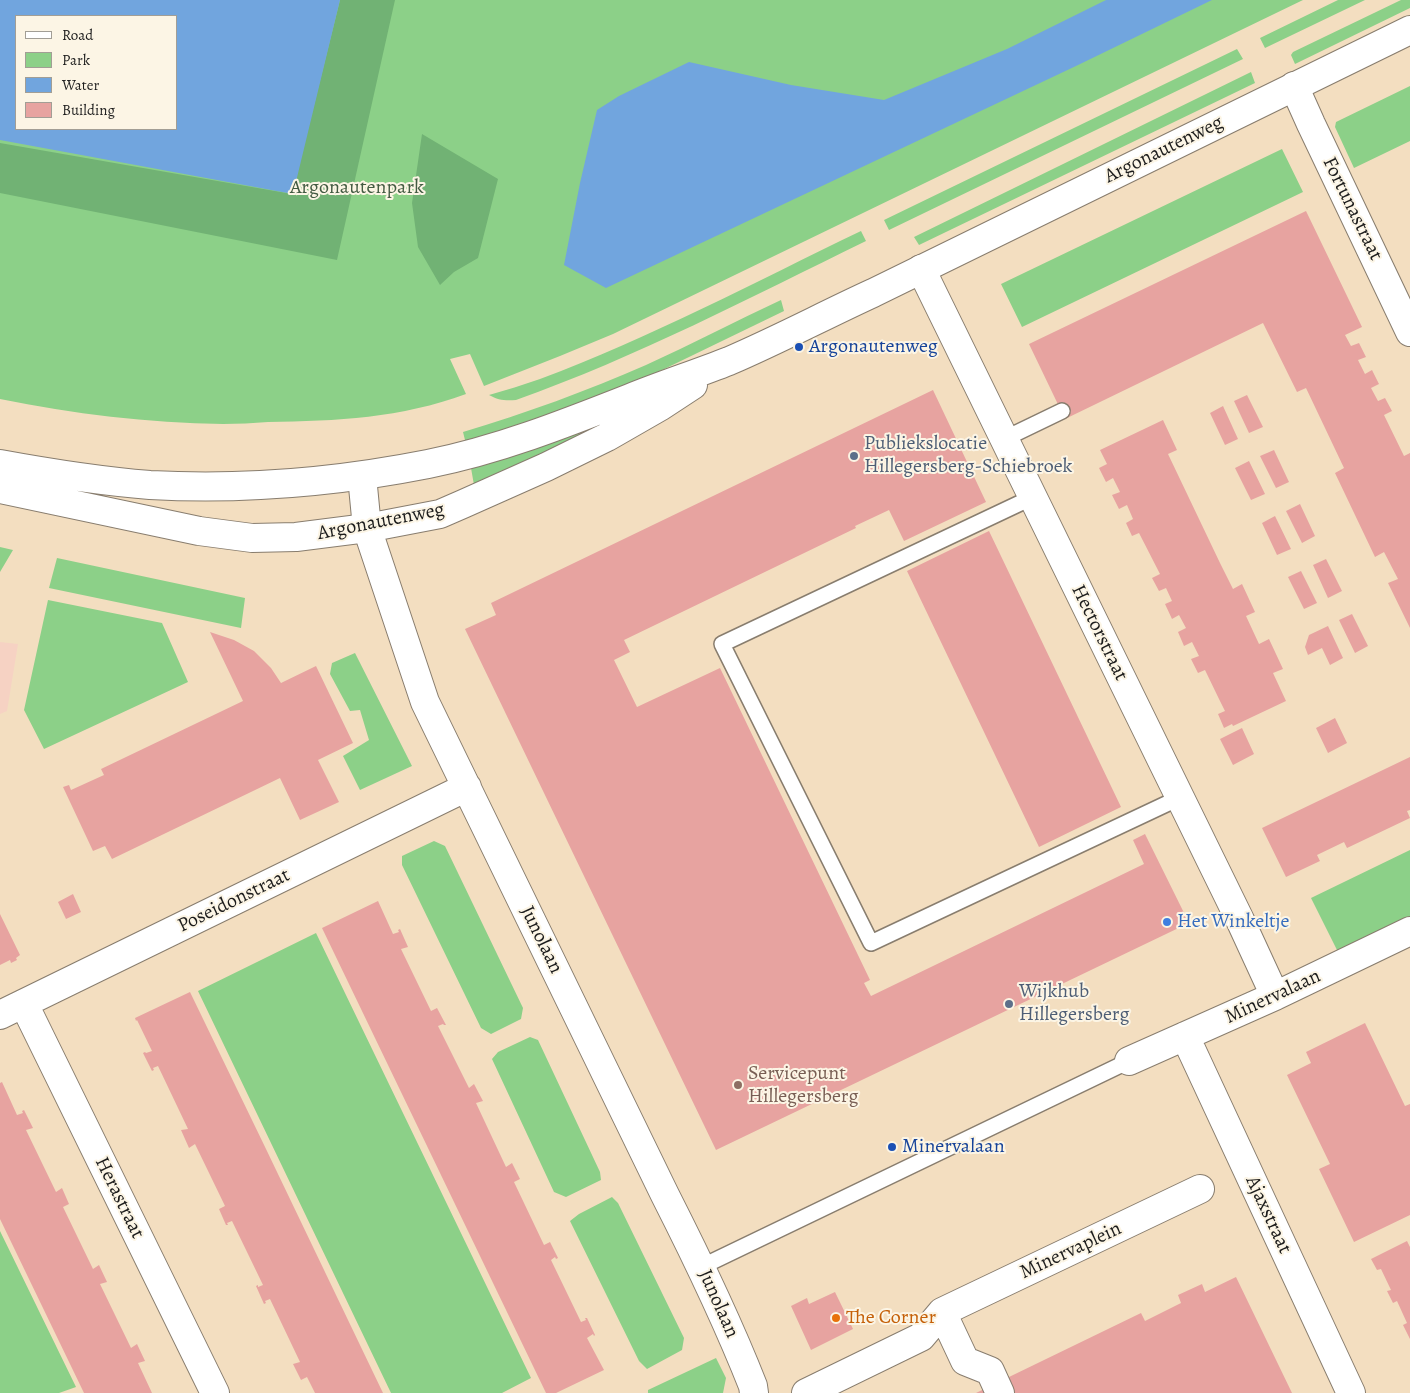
<!DOCTYPE html>
<style>
body{margin:0}
#map{position:relative;width:1410px;height:1393px;overflow:hidden;background:#f3dec0;font-family:Alegreya,serif}
canvas{display:block}
.legend{position:absolute;left:15px;top:15px;width:162px;height:115px;box-sizing:border-box;background:#fcf5e5;border:1px solid #a29e95;margin:0;padding:6px 9px;list-style:none;font-size:15px;color:#1c1c1c}
.legend li{display:flex;align-items:center;gap:10px;height:25px}
.legend b{width:25px;border:1px solid #a29e95}
</style>
<div id="map">
<canvas width="1410" height="1393"></canvas>
<ul class="legend">
<li><b style="height:6px;background:#fff"></b>Road</li>
<li><b style="height:14px;background:#8cd088"></b>Park</li>
<li><b style="height:14px;background:#71a5de"></b>Water</li>
<li><b style="height:14px;background:#e7a3a0"></b>Building</li>
</ul>
</div>
<script>
const g = document.querySelector('canvas').getContext('2d');
g.lineJoin = 'round';
function fill(path, color) { g.fillStyle = color; g.fill(path, 'evenodd'); }
function strokePath(path, color, width, dash) { g.strokeStyle = color; g.lineWidth = width; g.lineCap = dash ? 'butt' : 'round'; g.setLineDash(dash || []); g.stroke(path); }
function drawText(font, color, halo, rows, align = 'center') {
  g.font = font + ' Alegreya,serif'; g.lineWidth = 4; g.setLineDash([]); g.textBaseline = 'middle'; g.strokeStyle = halo; g.fillStyle = color; for (const [text, x, y, turn = 0] of rows) {
    g.save(); g.translate(x, y); g.rotate((+turn || 0) * Math.PI / 180); g.textAlign = isNaN(turn) ? turn : align; if (halo) g.strokeText(text, 0, 0); g.fillText(text, 0, 0); g.restore();
  }
}
const built = new Path2D(`
 M0,642L18,644L7,711L0,714Z`);
const green = new Path2D(`
 M0,0H1303L613,334L560,356L484,386L470,354L450,359L466,394C401,418 337,421 268,422C253,423 238,424 223,424C148,423 73,414 0,399ZM16,16H176V129H16Z
 M1338,0H1365L1265,48L1260,38Z
 M1401,0H1410V8L1295,64L1291,55L1293,52Z
 M1237,49L1243,59L889,230L884,220Z
 M1251,72L1255,83L919,245L914,237Z
 M1410,86V141L1354,168L1335,127L1336,122Z
 M1282,149L1303,192L1022,327L1001,284Z
 M861,231L866,241C751,297 637,357 516,400C505,401 498,400 489,395C506,390 523,385 540,379C650,338 755,282 861,231Z
 M781,300L784,311L656,373L497,434L466,444L463,432C526,413 587,391 646,365C692,344 736,321 781,300Z
 M575,432L579,433L580,434L579,436L474,485L471,468Z
 M0,547L13,550L0,572Z
 M57,558L245,598L241,628L49,588Z
 M48,600L162,623L188,682L44,749L24,710Z
 M355,653L412,766L360,790L343,756L369,740L360,710L350,711L330,674L332,663Z
 M434,841L445,846L523,1008L521,1019L491,1034L481,1028L402,865V856Z
 M1410,850V917L1338,952L1311,898Z
 M316,933L531,1378L502,1393H391L198,991Z
 M530,1037L538,1040L600,1172L601,1180L566,1197L554,1192L492,1059L498,1052Z
 M612,1197L618,1203L684,1338L682,1350L647,1369L639,1361L570,1221L579,1214Z
 M0,1231L76,1387L59,1393H0Z
 M716,1358L726,1378L723,1393H648V1390Z`);
const forest = new Path2D(`
 M340,0H395L337,260L0,193V143L292,194Z
 M422,134L498,179L478,258L454,272L440,285L418,247L412,203Z`);
const water = new Path2D(`
 M0,0H340L293,194L0,140ZM176,16V129H16V16Z
 M1106,0H1212L1076,66L606,288L564,265L580,183L597,110L619,96L689,62L791,85L884,100L1007,49Z`);
const building = new Path2D(`
 M1306,211L1362,327L1345,335L1351,346L1359,343L1366,357L1358,360L1365,374L1372,370L1379,384L1371,388L1378,401L1385,398L1392,411L1384,415L1404,456L1410,453V628L1388,583L1398,579L1384,552L1375,557L1335,473L1344,468L1306,388L1297,392L1263,323L1065,419L1029,344Z
 M933,390L986,502L904,541L889,510L855,526L856,528L624,640L630,652L614,660L637,707L720,668L870,980L864,983L871,996L1144,864L1133,840L1145,834L1189,923L716,1150L465,629L496,615L491,603Z
 M1247,395L1263,427L1249,433L1234,401Z
 M1223,406L1238,439L1225,445L1210,413Z
 M1163,420L1177,450L1168,454L1220,563L1233,589L1242,584L1255,612L1246,616L1259,644L1269,639L1283,669L1273,673L1286,701L1233,726L1232,724L1224,728L1218,714L1225,711L1219,699L1205,670L1198,673L1191,659L1199,656L1192,642L1184,646L1178,632L1186,628L1179,615L1172,619L1165,604L1172,601L1166,588L1159,591L1152,578L1160,574L1139,533L1132,536L1126,523L1133,519L1127,505L1119,509L1112,495L1120,492L1113,478L1106,482L1099,468L1107,464L1100,450Z
 M1274,450L1289,482L1276,488L1260,456Z
 M1249,461L1265,494L1251,500L1235,468Z
 M1300,504L1315,536L1302,543L1286,511Z
 M1275,516L1291,549L1277,555L1262,523Z
 M989,531L1121,807L1039,847L907,571Z
 M1326,559L1342,591L1328,598L1313,565Z
 M1301,571L1317,603L1304,609L1288,577Z
 M1352,614L1368,646L1355,653L1339,620Z
 M1328,626L1343,658L1330,665L1322,648L1308,655L1305,647L1309,635Z
 M210,632L234,640L254,651L271,668L281,683L316,666L353,743L318,760L339,802L300,820L280,778L112,859L105,846L93,851L63,787L69,785L71,790L104,775L101,769L243,701Z
 M1335,718L1347,743L1328,753L1316,728Z
 M1242,728L1254,754L1233,765L1220,739Z
 M1410,757V810L1407,811L1410,818L1347,848L1344,842L1317,855L1320,861L1286,877L1262,828Z
 M73,894L81,912L66,919L58,902Z
 M378,901L393,934L399,932L398,930L400,929L408,947L401,949L431,1011L437,1008L446,1025H444L443,1024L438,1026L469,1088L474,1084L483,1101L476,1103L506,1167L512,1163L520,1179L514,1182L544,1245L550,1242L558,1258L556,1259L555,1257L551,1260L581,1322L586,1320L585,1318H587L595,1335L594,1336L593,1334L587,1338L604,1370L556,1393H546L322,928Z
 M0,914L20,955L16,958L17,960L11,963L10,960L0,965Z
 M190,992L266,1149L383,1393H315L307,1377L301,1380L293,1364L300,1362L270,1299L265,1301L266,1303L264,1304L256,1286L258,1285V1287L263,1285L232,1221L227,1223L228,1225H226L219,1209L225,1206L195,1144L189,1148L181,1130L188,1129L158,1066L153,1068L154,1070L152,1071L143,1053L145,1052L146,1053L152,1051L137,1020L136,1021L135,1018Z
 M1365,1023L1405,1106L1410,1104V1215L1354,1242L1319,1169L1330,1164L1287,1075L1311,1063L1306,1052Z
 M2,1082L17,1115L23,1113L22,1111L24,1110L33,1128L26,1130L56,1192L62,1188L69,1204L63,1207L93,1269L99,1265L107,1282L100,1284L131,1348L137,1344L145,1361L138,1363L152,1393H84L0,1219V1083Z
 M1407,1241L1410,1247V1339L1403,1325L1407,1323L1397,1301L1393,1303L1387,1291L1391,1290L1381,1269L1377,1270L1371,1259Z
 M1236,1277L1292,1393H976L1141,1313L1145,1321L1181,1303L1178,1295L1202,1284L1205,1292Z
 M835,1292L853,1329L811,1350L791,1306L807,1298L809,1304Z`);
const lane = new Path2D(`
 M1004,439L1062,411
 M1033,497L722,644L871,943L1179,798
 M701,1267L1129,1061`);
const street = new Path2D(`
 M1294,86L1311,124L1410,332
 M921,269L1240,920L1275,996
 M362,476L367,528L425,702L665,1195C697,1258 727,1320 753,1386L754,1393
 M24,1004L215,1393
 M0,1015L467,787
 M1185,1036L1351,1393
 M1129,1061L1275,996L1410,931
 M942,1312L965,1361L990,1371L1000,1393
 M806,1393L921,1337L942,1312L1200,1189`);
const secondary = new Path2D(`
 M0,464C49,473 100,481 150,485C243,490 337,482 428,464C498,450 564,424 630,398C662,385 696,374 729,361C778,340 825,315 873,293C1052,207 1230,117 1410,30
 M0,489L199,531L252,538L296,537L367,528L440,514L463,504L546,467L607,437L661,406L693,385`);
const markers = [
 [799,347,5,"#1a4fb4"],
 [854,456,5,"#5c6f8a"],
 [1167,922,5,"#3f7fe0"],
 [1009,1004,5,"#5c6f8a"],
 [738,1085,5,"#8d6e63"],
 [892,1147,5,"#1a4fb4"],
 [836,1318,5,"#e8710a"]
];
const streetNames = [
 ["Argonautenweg",1164,150,-26],
 ["Fortunastraat",1352,209,64],
 ["Argonautenweg",381,522,-11],
 ["Hectorstraat",1099,633,64],
 ["Poseidonstraat",234,901,-26],
 ["Junolaan",541,940,64],
 ["Minervalaan",1273,997,-25],
 ["Herastraat",119,1198,64],
 ["Ajaxstraat",1268,1215,65],
 ["Minervaplein",1071,1251,-25],
 ["Junolaan",718,1304,66]
];
const parkNames = [
 ["Argonautenpark",357,188]
];
const transitNames = [
 ["Argonautenweg",809,347],
 ["Minervalaan",902,1147]
];
const serviceNames = [
 ["Publiekslocatie",864,444],
 ["Hillegersberg-Schiebroek",864,467],
 ["Wijkhub",1019,992],
 ["Hillegersberg",1019,1015]
];
const shopNames = [
 ["Het Winkeltje",1177,922]
];
const educationNames = [
 ["Servicepunt",748,1074],
 ["Hillegersberg",748,1097]
];
const foodNames = [
 ["The Corner",846,1318]
];
fill(built, '#f6d2c3');
fill(green, '#8cd088');
fill(forest, '#71b274');
fill(water, '#71a5de');
fill(building, '#e7a3a0');
strokePath(lane, '#887d6e', 18);
strokePath(street, '#887d6e', 30);
strokePath(secondary, '#887d6e', 30);
strokePath(lane, '#fff', 15);
strokePath(street, '#fff', 28);
strokePath(secondary, '#fff', 28);
for (const [x, y, r, color] of markers) { const dot = new Path2D(); dot.arc(x, y, r, 0, 2 * Math.PI); g.fillStyle = color; g.fill(dot); strokePath(dot, '#fcf5e5', 2); }
drawText('20px', '#1c1c1c', '#fcf5e5', streetNames);
drawText('20px', '#435b42', '#fcf5e5', parkNames);
drawText('20px', '#164399', '#fcf5e5', transitNames, 'left');
drawText('20px', '#4e5e75', '#fcf5e5', serviceNames, 'left');
drawText('20px', '#366cbe', '#fcf5e5', shopNames, 'left');
drawText('20px', '#785e54', '#fcf5e5', educationNames, 'left');
drawText('20px', '#c56008', '#fcf5e5', foodNames, 'left');
</script>
